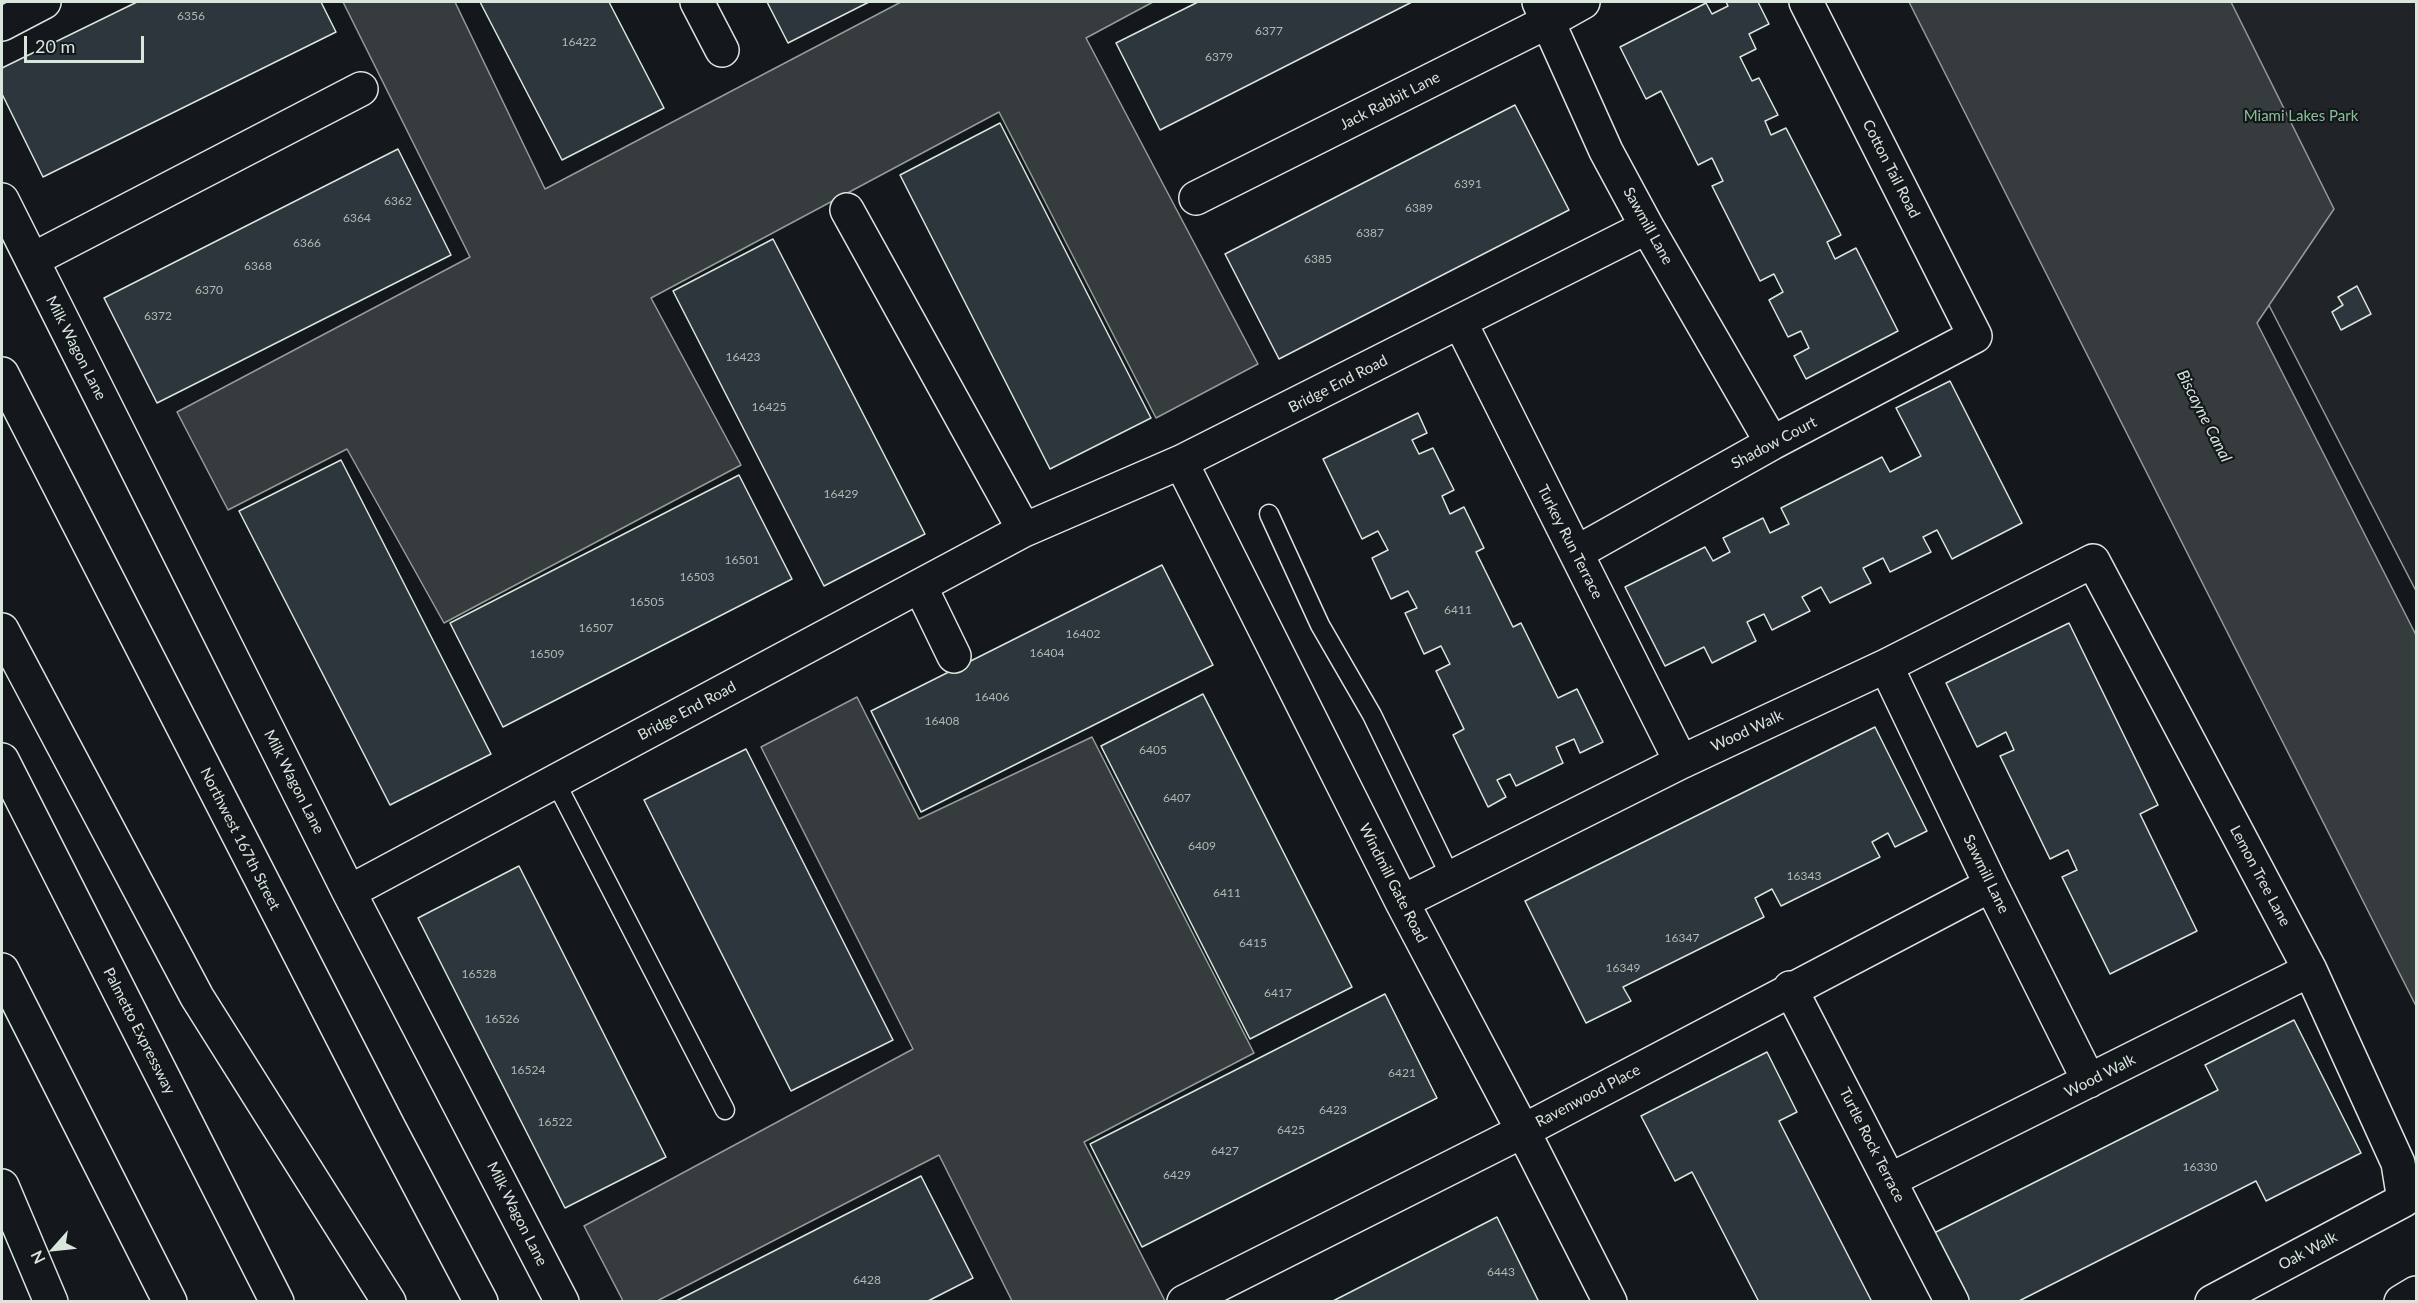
<!DOCTYPE html>
<style>
body{margin:0}
#map{position:relative;width:2418px;height:1303px;overflow:hidden;background:#14181c;font-family:Lato,sans-serif}
canvas{display:block}
.frame{position:absolute;inset:0;border:3px solid #d8e6dc;pointer-events:none}
.north{position:absolute;left:24px;top:1219px;width:60px;height:60px;-webkit-text-stroke:4px #14181c;paint-order:stroke;rotate:243deg;font-size:16px;font-weight:700;line-height:24px;text-align:center;color:#d8e6dc}
.north::after{content:'';display:block;margin:auto;width:21px;height:27px;background:#d8e6dc;clip-path:polygon(50% 0,100% 100%,50% 72%,0 100%)}
.scale{position:absolute;left:24px;top:36px;width:120px;height:27px;box-sizing:border-box;border:3px solid #d8e6dc;border-top:0;padding-left:8px;font-size:18px;line-height:21px;white-space:nowrap;color:#d8e6dc;-webkit-text-stroke:4px #14181c;paint-order:stroke}
</style>
<div id="map">
<canvas width="2418" height="1303"></canvas>
<div class="frame"></div>
<div class="north">N</div>
<div class="scale">20 m</div>
</div>
<script>
const g = document.querySelector('canvas').getContext('2d');
g.lineJoin = 'round';
function fill(path, color) { g.fillStyle = color; g.fill(path, 'evenodd'); }
function strokePath(path, color, width, dash) { g.strokeStyle = color; g.lineWidth = width; g.lineCap = dash ? 'butt' : 'round'; g.setLineDash(dash || []); g.stroke(path); }
function drawText(font, color, halo, rows, align = 'center') {
  g.font = font + ' Lato,sans-serif'; g.lineWidth = 4.5; g.setLineDash([]); g.textBaseline = 'middle'; g.strokeStyle = halo; g.fillStyle = color; for (const [text, x, y, turn = 0] of rows) {
    g.save(); g.translate(x, y); g.rotate((+turn || 0) * Math.PI / 180); g.textAlign = isNaN(turn) ? turn : align; if (halo) g.strokeText(text, 0, 0); g.fillText(text, 0, 0); g.restore();
  }
}
const green = new Path2D(`
 M2113,2H2416V591Z`);
const water = new Path2D(`
 M343,2H455L545,189L901,2H1153L1086,38L1258,364L1156,418L999,112L651,298L741,465L444,623L347,449L228,510L177,412L470,257Z
 M1909,2H2231L2334,209L2257,323L2416,635V1006Z
 M857,697L919,819L1092,737L1254,1053L1084,1142L1165,1301H1012L939,1155L657,1301H623L584,1226L913,1049L761,747Z`);
const building = new Path2D(`
 M137,2H321L336,32L43,177L2,94V68Z
 M480,2H609L664,108L562,160Z
 M767,2H869L788,43Z
 M1198,2H1412L1160,130L1116,43Z
 M1726,2H1758L1769,24L1749,34L1756,49L1740,57L1752,81L1759,78L1778,115L1765,121L1771,135L1786,128L1841,235L1827,242L1835,259L1856,248L1898,331L1806,379L1794,356L1809,348L1801,331L1788,337L1769,300L1783,292L1774,274L1760,281L1712,186L1723,181L1712,158L1698,165L1661,91L1646,99L1620,47L1706,3L1712,14L1728,6Z
 M1515,105L1569,210L1279,359L1225,254Z
 M1000,123L1151,418L1050,469L900,175Z
 M398,149L451,255L157,403L104,298Z
 M773,239L925,534L824,586L673,291Z
 M2357,286L2371,314L2341,330L2332,312L2343,305L2338,297Z
 M1950,381L2022,523L1952,559L1937,530L1923,537L1931,552L1890,572L1883,558L1863,568L1871,583L1830,603L1821,587L1802,597L1810,611L1772,630L1764,614L1747,622L1756,641L1712,663L1704,647L1665,666L1625,587L1705,547L1713,561L1730,552L1723,538L1763,518L1770,533L1789,524L1781,508L1882,457L1890,472L1921,456L1896,408Z
 M1418,413L1427,433L1412,440L1419,454L1433,448L1454,490L1442,496L1450,514L1464,507L1484,548L1476,552L1513,627L1521,623L1558,698L1577,689L1603,742L1580,753L1574,739L1556,747L1563,763L1516,786L1510,774L1497,780L1506,797L1488,807L1453,735L1464,729L1436,671L1450,664L1441,646L1424,654L1405,613L1417,608L1408,591L1391,599L1372,558L1388,550L1378,531L1362,539L1323,459Z
 M341,460L491,754L390,805L239,511Z
 M739,475L792,579L503,727L450,623Z
 M1162,565L1213,665L921,812L871,711Z
 M2069,623L2158,805L2140,814L2197,931L2110,974L2062,877L2077,870L2068,850L2050,859L2000,756L2014,750L2006,732L1977,747L1946,683Z
 M1203,694L1352,987L1250,1039L1101,746Z
 M1875,727L1927,831L1895,847L1888,833L1872,842L1880,857L1781,906L1772,889L1755,898L1764,917L1623,987L1631,1001L1586,1023L1525,901Z
 M746,749L893,1040L791,1091L644,800Z
 M519,866L666,1157L565,1208L418,918Z
 M1385,994L1437,1098L1142,1247L1090,1144Z
 M2294,1020L2361,1153L2266,1201L2256,1181L2017,1302H1969L1934,1233L2218,1090L2205,1065Z
 M1767,1052L1797,1112L1779,1121L1872,1302H1759L1692,1172L1675,1181L1641,1116Z
 M921,1176L973,1278L926,1302H674Z
 M1497,1217L1539,1302H1331Z`);
const service = new Path2D(`
 M1269,514L1320,625L1372,715L1451,878
 M555,781L725,1110`);
const minor = new Path2D(`
 M697,2L722,50
 M1539,2L1606,151L1647,227L1772,443
 M2,24L44,2
 M1196,198L1549,21L1583,2
 M2,200L349,892L562,1302
 M847,210L1024,530
 M32,260L361,89
 M1460,322L1681,762
 M1181,462L1402,902L1523,1131L1610,1302
 M1576,553L1772,443L1975,336L1806,2
 M920,586L954,656
 M1886,666L1991,885L2089,1081
 M349,892L1024,530L1181,462L1647,227
 M1402,902L1681,762L1886,666L2093,561L2310,970L2398,1163L2404,1200L2212,1302
 M1790,988L1952,1302
 M1890,1180L2310,970
 M1184,1302L1523,1131L1991,885
 M2401,1302L2416,1293`);
const tertiary = new Path2D(`
 M2,374L389,1128L481,1302`);
const motorway = new Path2D(`
 M2,630L197,997L389,1302
 M2,760L277,1302
 M2,970L170,1302
 M2,1186L51,1302`);
const numberNames = [
 ["6356",191,16],
 ["6377",1269,31],
 ["16422",579,42],
 ["6379",1219,57],
 ["6391",1468,184],
 ["6362",398,201],
 ["6389",1419,208],
 ["6364",357,218],
 ["6387",1370,233],
 ["6366",307,243],
 ["6385",1318,259],
 ["6368",258,266],
 ["6370",209,290],
 ["6372",158,316],
 ["16423",743,357],
 ["16425",769,407],
 ["16429",841,494],
 ["16501",742,560],
 ["16503",697,577],
 ["16505",647,602],
 ["6411",1458,610],
 ["16507",596,628],
 ["16402",1083,634],
 ["16404",1047,653],
 ["16509",547,654],
 ["16406",992,697],
 ["16408",942,721],
 ["6405",1153,750],
 ["6407",1177,798],
 ["6409",1202,846],
 ["16343",1804,876],
 ["6411",1227,893],
 ["16347",1682,938],
 ["6415",1253,943],
 ["16349",1623,968],
 ["16528",479,974],
 ["6417",1278,993],
 ["16526",502,1019],
 ["16524",528,1070],
 ["6421",1402,1073],
 ["6423",1333,1110],
 ["16522",555,1122],
 ["6425",1291,1130],
 ["6427",1225,1151],
 ["16330",2200,1167],
 ["6429",1177,1175],
 ["6443",1501,1272],
 ["6428",867,1280]
];
const streetNames = [
 ["Jack Rabbit Lane",1390,101,-27],
 ["Cotton Tail Road",1891,169,63],
 ["Sawmill Lane",1648,226,61],
 ["Milk Wagon Lane",76,348,63],
 ["Bridge End Road",1338,384,-27],
 ["Shadow Court",1774,443,-28],
 ["Turkey Run Terrace",1570,542,63],
 ["Bridge End Road",687,711,-28],
 ["Wood Walk",1747,731,-25],
 ["Milk Wagon Lane",294,782,63],
 ["Northwest 167th Street",240,839,63],
 ["Sawmill Lane",1986,874,64],
 ["Lemon Tree Lane",2260,876,62],
 ["Windmill Gate Road",1393,883,63],
 ["Palmetto Expressway",139,1031,63],
 ["Wood Walk",2100,1076,-27],
 ["Ravenwood Place",1588,1096,-28],
 ["Turtle Rock Terrace",1872,1145,63],
 ["Milk Wagon Lane",517,1214,63],
 ["Oak Walk",2308,1251,-28]
];
const parkNames = [
 ["Miami Lakes Park",2301,116]
];
const waterNames = [
 ["Biscayne Canal",2204,416,63]
];
fill(green, '#202428');
strokePath(green, '#939e99', 1.5);
fill(water, '#363b3e');
strokePath(water, '#939e99', 1.5);
fill(building, '#2c363c');
strokePath(building, '#d8e6dc', 1.5);
strokePath(service, '#d8e6dc', 21);
strokePath(minor, '#d8e6dc', 36);
strokePath(tertiary, '#d8e6dc', 36);
strokePath(motorway, '#d8e6dc', 36);
strokePath(service, '#14181c', 18);
strokePath(minor, '#14181c', 33);
strokePath(tertiary, '#14181c', 33);
strokePath(motorway, '#14181c', 33);
drawText('12px', '#adbab4', null, numberNames);
drawText('15px', '#d8e6dc', '#14181c', streetNames);
drawText('15px', '#8ac095', '#14181c', parkNames);
drawText('italic 16px', '#d8e6dc', '#14181c', waterNames);
</script>
